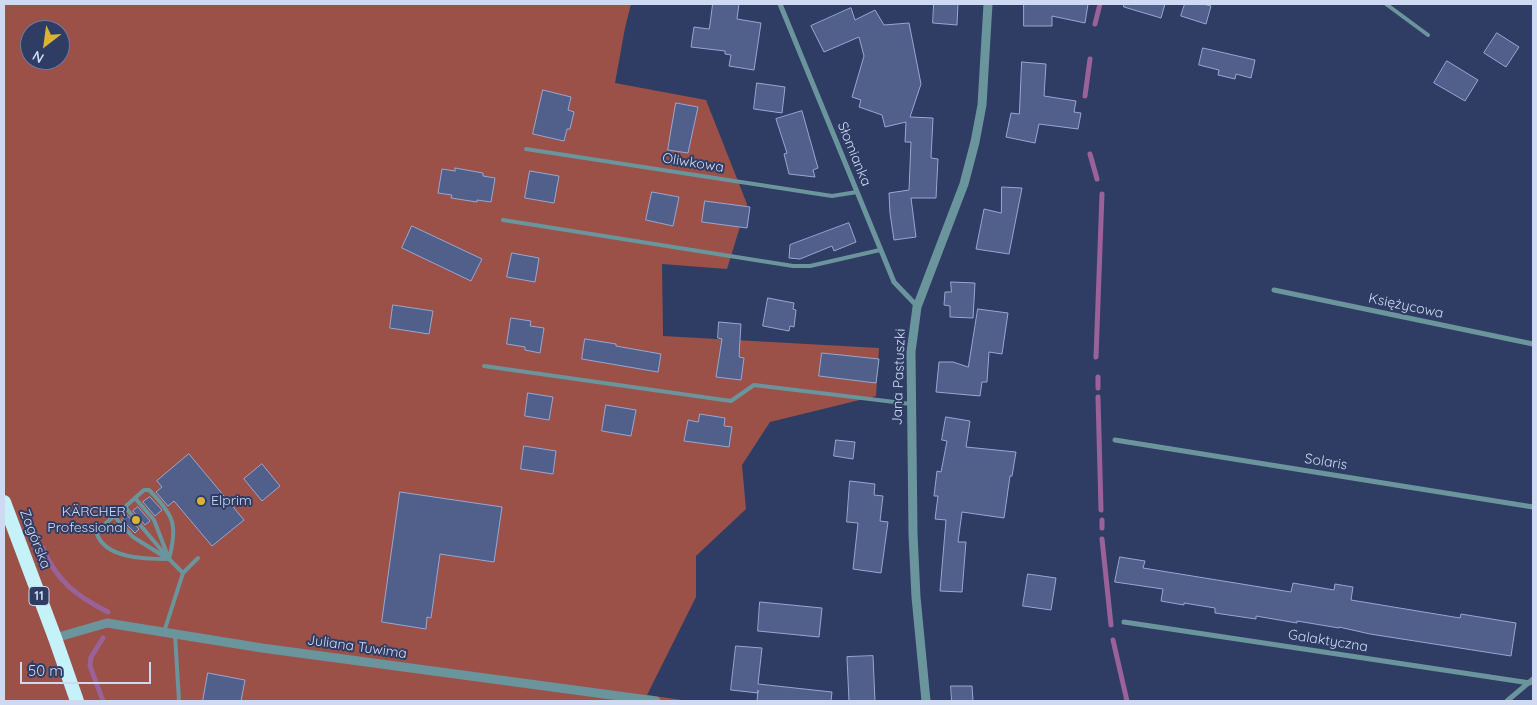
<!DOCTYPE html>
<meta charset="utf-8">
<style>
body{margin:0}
#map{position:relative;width:1537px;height:705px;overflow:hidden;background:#2f3d64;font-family:Quicksand,sans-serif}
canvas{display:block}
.frame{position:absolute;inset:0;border:5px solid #d0d9f2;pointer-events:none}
.north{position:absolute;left:20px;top:20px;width:50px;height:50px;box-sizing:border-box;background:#2f3d64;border:1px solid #6f7b9d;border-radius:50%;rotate:210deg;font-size:14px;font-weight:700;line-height:20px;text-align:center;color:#d0d9f2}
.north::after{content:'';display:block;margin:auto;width:18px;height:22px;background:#ddb133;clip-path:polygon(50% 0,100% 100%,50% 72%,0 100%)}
.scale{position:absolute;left:20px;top:662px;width:131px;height:22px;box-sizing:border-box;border:2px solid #d0d9f2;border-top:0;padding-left:6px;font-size:15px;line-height:18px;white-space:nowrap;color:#d0d9f2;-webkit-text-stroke:4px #2f3d64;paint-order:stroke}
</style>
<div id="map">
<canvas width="1537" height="705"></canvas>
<div class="frame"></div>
<div class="north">N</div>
<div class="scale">50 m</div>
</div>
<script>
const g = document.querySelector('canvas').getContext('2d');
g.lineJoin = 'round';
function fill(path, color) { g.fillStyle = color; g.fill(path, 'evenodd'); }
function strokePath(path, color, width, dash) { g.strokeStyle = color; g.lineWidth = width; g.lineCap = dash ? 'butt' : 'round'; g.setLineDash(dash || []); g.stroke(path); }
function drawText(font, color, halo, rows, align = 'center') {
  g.font = font + ' Quicksand,sans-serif'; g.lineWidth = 4; g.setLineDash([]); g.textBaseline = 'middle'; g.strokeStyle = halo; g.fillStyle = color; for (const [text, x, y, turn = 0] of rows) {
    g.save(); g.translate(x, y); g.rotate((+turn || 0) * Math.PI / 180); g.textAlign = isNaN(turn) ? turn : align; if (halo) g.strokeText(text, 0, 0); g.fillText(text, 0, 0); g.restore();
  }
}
const green = new Path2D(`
 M4,4H631L625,28L615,83L706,100L747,204L727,269L662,264L663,336L879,348L876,396L770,422L742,465L746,509L696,556V597L647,695L689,701H4ZM30,30H60V60H30Z`);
const stream = new Path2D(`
 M1095,24L1100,4
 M1085,96L1090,59
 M1090,154L1097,179
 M1096,357L1102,194
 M1098,388V377
 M1098,397L1101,510
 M1102,528V520
 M1102,539L1111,625
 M43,548C56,581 78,597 108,612
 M1113,640L1127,701
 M103,701L90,666L91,657L103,638`);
const building = new Path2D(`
 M713,4H739L737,19L761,23L754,70L729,66L731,55L725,54V51L691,47L694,27L709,29Z
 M934,4H958L957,25L933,23Z
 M1024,4H1088L1085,23L1052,16V26H1024Z
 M1124,4H1165L1161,18L1124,7Z
 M1185,4H1204L1211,6L1206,24L1181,16Z
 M851,8L855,20L875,10L884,25L909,23L921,84L910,117L933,118L931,158L938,159L936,198H911L916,237L894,240L890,213L889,193L909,190L911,142H905L906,122L885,127L882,115L859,107L861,100L852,97L864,56L859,37L824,52L811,26Z
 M1497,33L1519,47L1506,67L1484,53Z
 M1203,48L1255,60L1251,78L1236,74L1235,79L1218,75L1219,70L1199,65Z
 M1447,61L1478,80L1465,101L1434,83Z
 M1022,62L1046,64L1044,96L1076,101L1074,112L1081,113L1078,129L1039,124L1035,143L1006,137L1011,113L1019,114Z
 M757,83L785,87L782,113L754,109Z
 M543,90L571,97L568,110L574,112L570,129H567L564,141L533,134Z
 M676,103L698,107L688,153L668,150Z
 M802,111L818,168L813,170L815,177L789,174L784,154L787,153L776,119Z
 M455,168L483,173V176L495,178L491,202L477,200V202L451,198L452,195L438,193L442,169L455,171Z
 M530,171L559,176L554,203L525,198Z
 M1002,187L1022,188L1009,254L976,249L984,209L1001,213Z
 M652,192L679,197L673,226L646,220Z
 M705,201L750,207L747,228L702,222Z
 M849,223L856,242L834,251L832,246L800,259L789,258L790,245Z
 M412,226L482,259L471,281L402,248Z
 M512,253L539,258L535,282L507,277Z
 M951,282L975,283L973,318L950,317V306L944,305L945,292H951Z
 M768,298L794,303L793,309L796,310L794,327L790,326L789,331L763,326Z
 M393,305L433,311L429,334L390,328Z
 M978,309L1008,313L1002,354L989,352L987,382H982L980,396L936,392L939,362H953L968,367Z
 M511,318L531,321L530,326L544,328L540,353L525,350V347L507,344Z
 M719,322L741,324L739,357L744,358L741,380L716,377L722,339L718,338Z
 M585,339L616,344V346L661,354L658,372L582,359Z
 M822,353L879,359L876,383L819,376Z
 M528,393L553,397L549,420L525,416Z
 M606,405L636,410L631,436L602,431Z
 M700,414L725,418L724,426L732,427L729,447L684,441L688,420L698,422Z
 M946,417L970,421L966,447L1016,452L1012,476H1010L1004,518L962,512L958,542H966L962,592L940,591L946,520L935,519L938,496H934L937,471L941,472L947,441L942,440Z
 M836,440L855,442L853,459L834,456Z
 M524,446L556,451L553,474L521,469Z
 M189,454L244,520L212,546L174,501L168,506L156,492L162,487L157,481Z
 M262,464L280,486L262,501L244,479Z
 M850,481L875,484L874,495L883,496L880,521L888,522L881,573L853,569L858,523L847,522Z
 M400,492L502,507L494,562L440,554L431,618L427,617L426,629L382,622Z
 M150,497L162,510L155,516L143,502Z
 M138,507L150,521L145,525L133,511Z
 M127,515L139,529L135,533L122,520Z
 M1120,557L1145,561L1143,568L1291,592L1293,583L1334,590L1335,584L1353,587L1351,600L1460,618L1461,614L1516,623L1511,656L1370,634L1339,627V628L1297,621V623L1256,616V619L1215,613V608L1184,603V605L1161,601L1163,589L1115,582Z
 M1028,574L1056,578L1051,610L1023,606Z
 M760,602L822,608L819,637L758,631Z
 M736,646L762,648L758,684L832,692L831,701H757L758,690V693L731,690Z
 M873,656L875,701H849L847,657Z
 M208,673L245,680L241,701H203Z
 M951,686H972L973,701H952Z`);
const service = new Path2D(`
 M1386,4L1428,35
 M526,149L832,196L857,192
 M503,220L793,266H810L880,250
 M484,366L731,401L754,385L911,404
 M135,498L144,490H149C174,515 178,525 169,559
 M125,507L106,523L97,534C106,559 146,559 169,559
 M114,516L133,537L165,557
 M169,559L154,520L135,498L125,507L169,559L183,573
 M164,632L183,573L198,558
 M175,634L179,701`);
const minor = new Path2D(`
 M780,4L894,282L917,306
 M1274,290L1533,344
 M1115,440L1533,507
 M1124,622L1530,683
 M1507,701L1533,679`);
const tertiary = new Path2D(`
 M55,638L107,623L262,648L656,701
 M926,701L916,597L913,534L911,352L917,307L964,184L975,142L982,105L988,4`);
const trunk = new Path2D(`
 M4,502L55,638L77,701`);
const markers = [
 [201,501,5,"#ddb133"],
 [136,520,5,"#ddb133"]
];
const shields = [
 [39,596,20]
];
const shieldNames = [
 ["11",39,596]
];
const streetNames = [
 ["Słomianka",854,154,68],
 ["Oliwkowa",693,163,9],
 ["Księżycowa",1406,306,12],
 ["Jana Pastuszki",899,377,-88],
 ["Solaris",1326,462,9],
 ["Zagórska",35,539,69],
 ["Galaktyczna",1328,641,9],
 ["Juliana Tuwima",357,647,8]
];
const poiNames = [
 ["Elprim",211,501],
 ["KÄRCHER",126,512,"right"],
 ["Professional",126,528,"right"]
];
fill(green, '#9b5148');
strokePath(stream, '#9a6298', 5);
fill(building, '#51608b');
strokePath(building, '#95a7d6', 1);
strokePath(service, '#6b959c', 4);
strokePath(minor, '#6b959c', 5);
strokePath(tertiary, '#6b959c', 9);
strokePath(trunk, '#c4f2f8', 14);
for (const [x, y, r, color] of markers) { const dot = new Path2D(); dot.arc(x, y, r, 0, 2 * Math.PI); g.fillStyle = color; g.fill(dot); strokePath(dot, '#2f3d64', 2); }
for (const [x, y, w] of shields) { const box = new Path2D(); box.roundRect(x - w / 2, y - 9.5, w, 19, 4); g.fillStyle = '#2f3d64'; g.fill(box); strokePath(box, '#d0d9f2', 1); }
drawText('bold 12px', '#d0d9f2', null, shieldNames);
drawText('14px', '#d0d9f2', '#2f3d64', streetNames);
drawText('14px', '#d0d9f2', '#2f3d64', poiNames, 'left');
</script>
